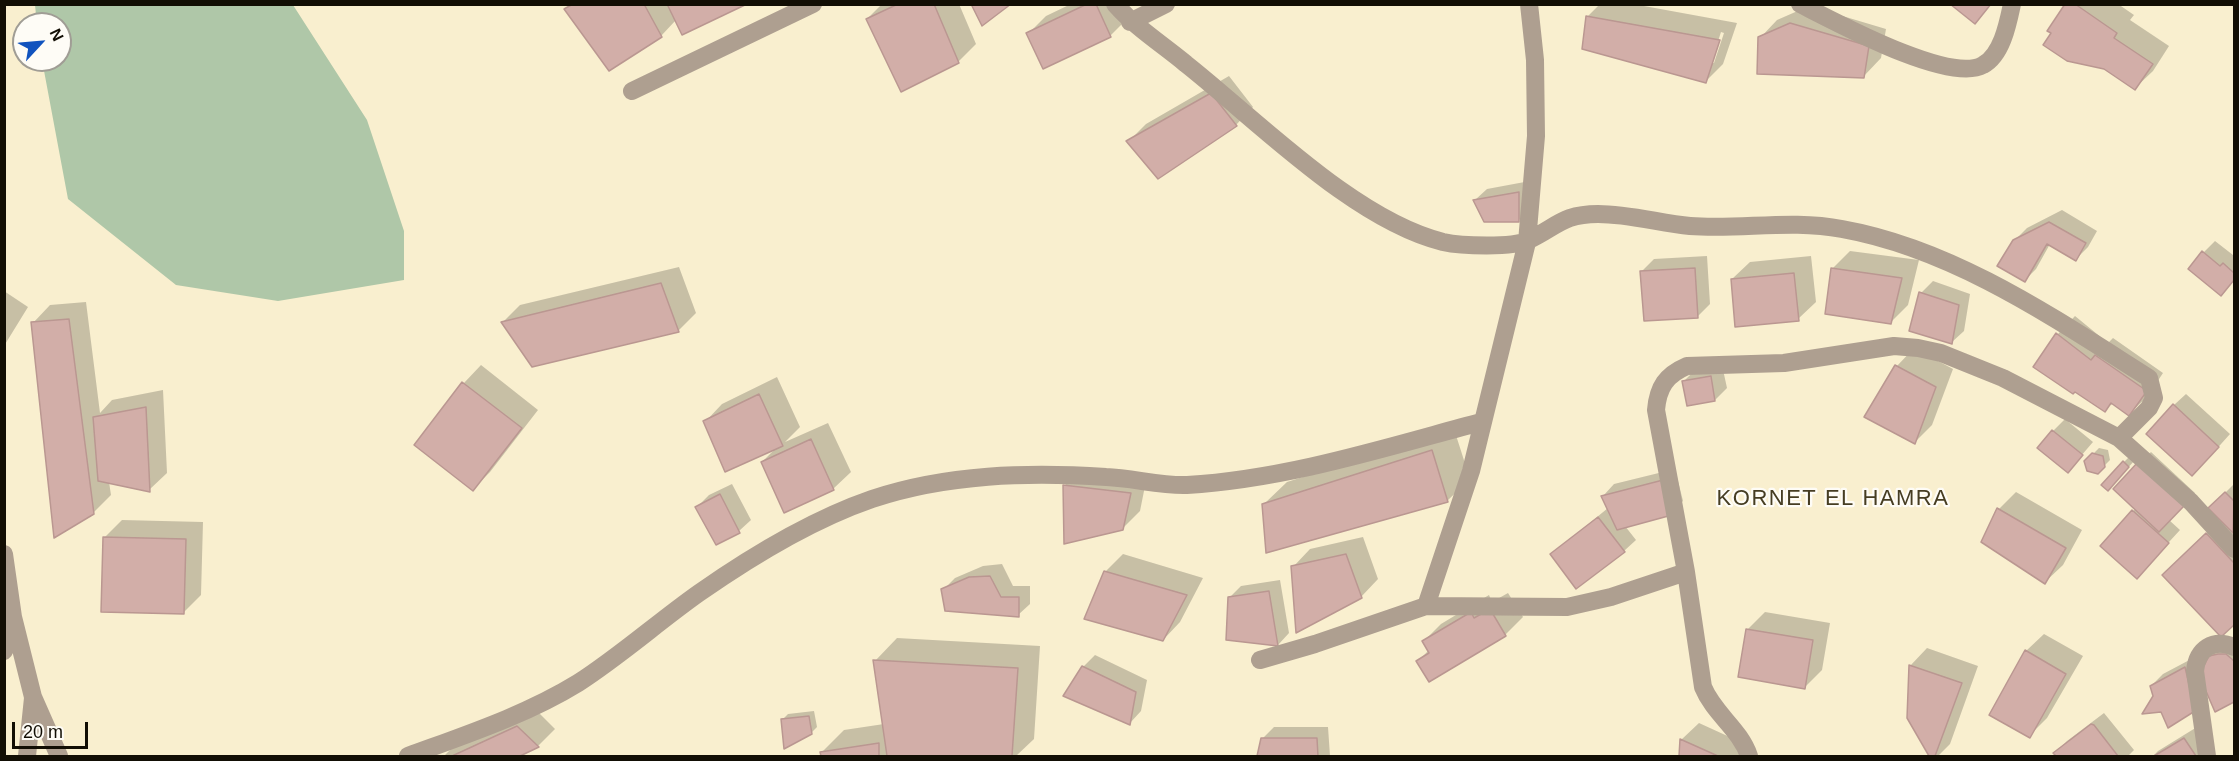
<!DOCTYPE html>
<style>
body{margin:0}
#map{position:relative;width:2239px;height:761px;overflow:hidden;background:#f9efcf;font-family:Arial,sans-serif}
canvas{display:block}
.frame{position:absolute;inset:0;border:6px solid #120e04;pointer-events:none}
.north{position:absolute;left:12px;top:12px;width:60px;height:60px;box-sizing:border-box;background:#fefcf6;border:2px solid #a09d95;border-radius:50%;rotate:64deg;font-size:16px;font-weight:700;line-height:24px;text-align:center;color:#120e04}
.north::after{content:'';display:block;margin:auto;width:21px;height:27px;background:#1153be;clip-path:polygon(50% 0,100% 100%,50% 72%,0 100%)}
.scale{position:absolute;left:12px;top:722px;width:76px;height:27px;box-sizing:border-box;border:3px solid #120e04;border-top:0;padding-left:8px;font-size:18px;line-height:21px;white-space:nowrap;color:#120e04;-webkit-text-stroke:4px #fefcf6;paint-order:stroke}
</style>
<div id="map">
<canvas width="2239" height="761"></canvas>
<div class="frame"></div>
<div class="north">N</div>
<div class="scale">20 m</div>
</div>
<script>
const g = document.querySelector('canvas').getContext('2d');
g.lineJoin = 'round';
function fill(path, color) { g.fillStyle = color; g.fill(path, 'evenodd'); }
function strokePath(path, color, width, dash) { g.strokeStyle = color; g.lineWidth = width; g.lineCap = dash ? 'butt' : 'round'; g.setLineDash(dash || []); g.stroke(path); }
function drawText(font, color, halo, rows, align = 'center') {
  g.font = font + ' Arial,sans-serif'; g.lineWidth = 4.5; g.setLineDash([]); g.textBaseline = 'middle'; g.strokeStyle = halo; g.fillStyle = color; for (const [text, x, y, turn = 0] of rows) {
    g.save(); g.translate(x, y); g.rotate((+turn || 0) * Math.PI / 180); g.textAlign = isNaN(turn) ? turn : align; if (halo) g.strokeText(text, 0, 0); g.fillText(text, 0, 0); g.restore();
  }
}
const green = new Path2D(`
 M35,5H293L367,120L404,231V280L278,301L176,285L68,199L42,60H60V24H37Z`);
const shadow = new Path2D(`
 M571,4H744L676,20L661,36L566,9Z
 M882,4H959L976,44L958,62L867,19Z
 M1071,4H1121L1128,18L1110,36L1028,34L1046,16Z
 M1600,4H1633L1737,23L1723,64L1706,81L1587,17ZM1721,32L1724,33L1714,63H1711Z
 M2067,4H2118L2134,15L2130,20L2169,46L2153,71L2135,88Z
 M1809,6L1886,29L1881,58L1864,76L1760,38L1777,20Z
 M1229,76L1253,107L1236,125L1128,142L1146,124Z
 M1530,181V209L1518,221L1475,200L1487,189Z
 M2062,210L2097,231L2088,247L2076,259L2050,244L2036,269L2025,280L2014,241L2027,228Z
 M2215,241L2233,255L2234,253V281L2221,294L2204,252Z
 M1850,251L1919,260L1908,305L1890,323L1833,268Z
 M1707,256L1710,304L1698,316L1642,271L1654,259Z
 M1811,256L1816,302L1798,319L1732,279L1750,262Z
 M679,267L696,313L678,331L503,322L520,305Z
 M1933,281L1970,294L1964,331L1952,342L1921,293Z
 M4,291L28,307L4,346Z
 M86,302L100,413L112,400L163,390L167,473L149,490L109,482L111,495L93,513L33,323L50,305Z
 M2075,316L2108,343L2113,338L2163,373L2147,397L2129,414L2113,403L2105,410L2035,366L2058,334Z
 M1914,348L1953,369L1932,425L1915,442L1866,417L1897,366Z
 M481,365L538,410L490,472L473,489L416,444L464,383Z
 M1722,365L1727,388L1715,400L1684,381L1696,369Z
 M777,377L800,427L785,442L828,423L851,472L833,489L762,462L777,447L705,422L722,404Z
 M2186,394L2230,434L2204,463L2174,405Z
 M2065,419L2093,442L2068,471L2053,431Z
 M1454,429L1470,479L1447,501L1264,504L1287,482Z
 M2099,448L2108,450L2110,460L2097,473L2086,461Z
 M2151,452L2195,493L2169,520L2180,530L2137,577L2102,546L2136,508L2115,488Z
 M2129,457L2134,461L2114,484L2124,462Z
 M1082,468L1147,476L1140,511L1122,529L1065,485Z
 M1675,469L1683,501L1671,513L1625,526L1636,540L1624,551L1552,554L1608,508L1603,496L1614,484Z
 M732,484L751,520L739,531L697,507L709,495Z
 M2234,484V623L2221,635L2182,557L2221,519L2210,508Z
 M2016,492L2082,530L2063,565L2045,582L1999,509Z
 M122,520L203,522L201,595L184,612L104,538Z
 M1363,537L1378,579L1361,597L1293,567L1310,549Z
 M1123,554L1203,578L1180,622L1163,640L1105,572Z
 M1002,564L1013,586H1030V604L1018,615L943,590L955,578L983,566Z
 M1280,580L1289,633L1278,645L1229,598L1241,586Z
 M1508,593L1523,617L1505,635L1430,680L1418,661L1429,650L1424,641L1441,624L1489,595L1492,602Z
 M1765,612L1830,623L1822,670L1805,687L1740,676L1748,629Z
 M2044,634L2083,656L2047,718L2029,736L2026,651Z
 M897,638L1040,646L1034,739L1016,756H822V752L844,730L884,724L875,661Z
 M2234,643V700L2216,710L2205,688L2155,696L2151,686L2163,674L2197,656L2210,657L2223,645Z
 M1927,648L1978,666L1950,744L1938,756H1930L1909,718L1910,666Z
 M1095,655L1147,680L1141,711L1130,723L1083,667Z
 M535,709L555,729L538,746L516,756H444L453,747Z
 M814,711L817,727L811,733L782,720L788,714Z
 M2104,713L2134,750L2128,756H2058L2055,753L2067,741Z
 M1699,723L1745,744V756H1681V740Z
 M1274,727H1328L1330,756H1259L1262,739Z
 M2197,727L2206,756H2153L2158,751Z`);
const building = new Path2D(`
 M573,4H644L662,37L609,71L564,9Z
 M667,4H747L682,35Z
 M898,4H934L959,63L901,92L866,19Z
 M971,4H1011L982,26Z
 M1087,4H1096L1111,37L1043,69L1026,33Z
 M1950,4H1991L1975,24Z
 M2065,4H2075L2117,33L2114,38L2153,64L2135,90L2104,69L2067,61L2043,45L2051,33L2047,31Z
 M1586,16L1720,40L1706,83L1582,49Z
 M1790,23L1869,46L1864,78L1757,74L1758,37Z
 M1211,93L1237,126L1158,179L1126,141Z
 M1519,192V222H1484L1473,200Z
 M2049,222L2086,243L2076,261L2047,244L2025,282L1997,266L2013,240Z
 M2202,251L2220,266L2223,263L2234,273V280L2221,296L2188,269Z
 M1695,268L1698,318L1644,321L1640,271Z
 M1831,268L1902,278L1891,324L1825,314Z
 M1794,273L1799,321L1735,327L1731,279Z
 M661,283L679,332L532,367L501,322Z
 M1919,292L1959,305L1952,344L1909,331Z
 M69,319L94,514L54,538L31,322Z
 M2056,333L2091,360L2095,355L2147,391L2129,416L2111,403L2105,412L2075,392L2073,394L2033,367Z
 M1895,365L1936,387L1915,444L1864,417Z
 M1711,376L1715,401L1687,406L1682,381Z
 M462,382L522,428L473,491L414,445Z
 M759,394L783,446L725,472L703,421Z
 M2173,404L2219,447L2192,476L2146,434Z
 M146,407L150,492L98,481L93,417Z
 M2052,430L2083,455L2068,473L2037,448Z
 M811,439L834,490L784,513L761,462Z
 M1432,450L1448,502L1266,553L1262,504Z
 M2092,453L2103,456L2105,467L2098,474L2087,471L2084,461Z
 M2123,461L2129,467L2108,491L2101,485Z
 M2138,462L2184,506L2159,532L2113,489Z
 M1663,480L1672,515L1617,530L1601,496Z
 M1063,485L1131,493L1123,530L1064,544Z
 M2225,492L2234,501L2233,533L2208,508Z
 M720,494L740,533L716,545L695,507Z
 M1997,508L2066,548L2045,584L1981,542Z
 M2132,510L2169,543L2137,579L2100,546Z
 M1598,517L1625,552L1576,589L1550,554Z
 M2206,533L2234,563V625L2221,637L2162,575Z
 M103,537L186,539L184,614L101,612Z
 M1346,554L1362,598L1296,633L1291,566Z
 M1104,571L1187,595L1163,641L1084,619Z
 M990,576L1001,597H1019V617L945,611L941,589L969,577Z
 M1269,591L1278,646L1226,640L1228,597Z
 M1490,609L1506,636L1429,682L1416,661L1429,653L1422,641L1471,612L1474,618Z
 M1746,629L1813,640L1805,689L1738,677Z
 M2025,650L2066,674L2030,738L1989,715Z
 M2218,654H2226L2234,661V702L2215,712L2199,675L2209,656Z
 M873,660L1018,668L1012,756H887Z
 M1909,665L1962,683L1935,756H1929L1907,718Z
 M1082,666L1136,692L1130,725L1063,696Z
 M2185,667L2195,711L2168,728L2161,712L2142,714L2153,696L2150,686Z
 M809,716L812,734L784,749L781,719Z
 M2091,724L2094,725L2118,756H2056L2053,753Z
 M517,726L539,747L520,756H452Z
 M1261,738H1317L1318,756H1257Z
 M2184,738L2196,756H2154Z
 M1680,739L1718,756H1679Z
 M879,743V756H821L820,752Z`);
const minor = new Path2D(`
 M1115,4C1136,28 1162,44 1186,64C1257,120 1354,220 1443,242C1461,246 1513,248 1529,240C1558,226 1563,214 1598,214C1629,214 1660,223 1690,226C1741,230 1791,219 1842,229C1954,249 2054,318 2149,378L2154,398L2149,408L2119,438
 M1529,4L1535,60L1536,136L1527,242L1471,471L1426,606L1567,607L1611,597L1686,572
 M1800,4C1836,22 1949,84 1983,65C2002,55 2008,23 2012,4
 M1130,22L1166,4
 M632,91L813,4
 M4,554L13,617L4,651
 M13,617L33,697L59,756
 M1260,660L1315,644L1426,606
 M27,756L33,698
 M408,756C465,735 526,715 578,683C620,656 658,622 699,593C752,556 811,520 872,499C947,474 1028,472 1106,477C1133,478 1161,486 1187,485C1287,479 1384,448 1481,422
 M1749,756C1740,729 1714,714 1703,687L1686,572L1656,410C1658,387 1666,375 1687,366L1784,363L1894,346L1918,348L1941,353L2003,378L2119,438L2191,502L2234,549
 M2207,756L2195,671C2197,649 2213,638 2234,647`);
const quarterNames = [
 ["KORNET EL HAMRA",1833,499]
];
fill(green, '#afc7a8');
fill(shadow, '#0003');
fill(building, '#d2aea8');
strokePath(building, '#ba9791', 1.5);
strokePath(minor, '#ae9f90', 18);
g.letterSpacing = '1.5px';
drawText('22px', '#463d22', '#fefcf6', quarterNames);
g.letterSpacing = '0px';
</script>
